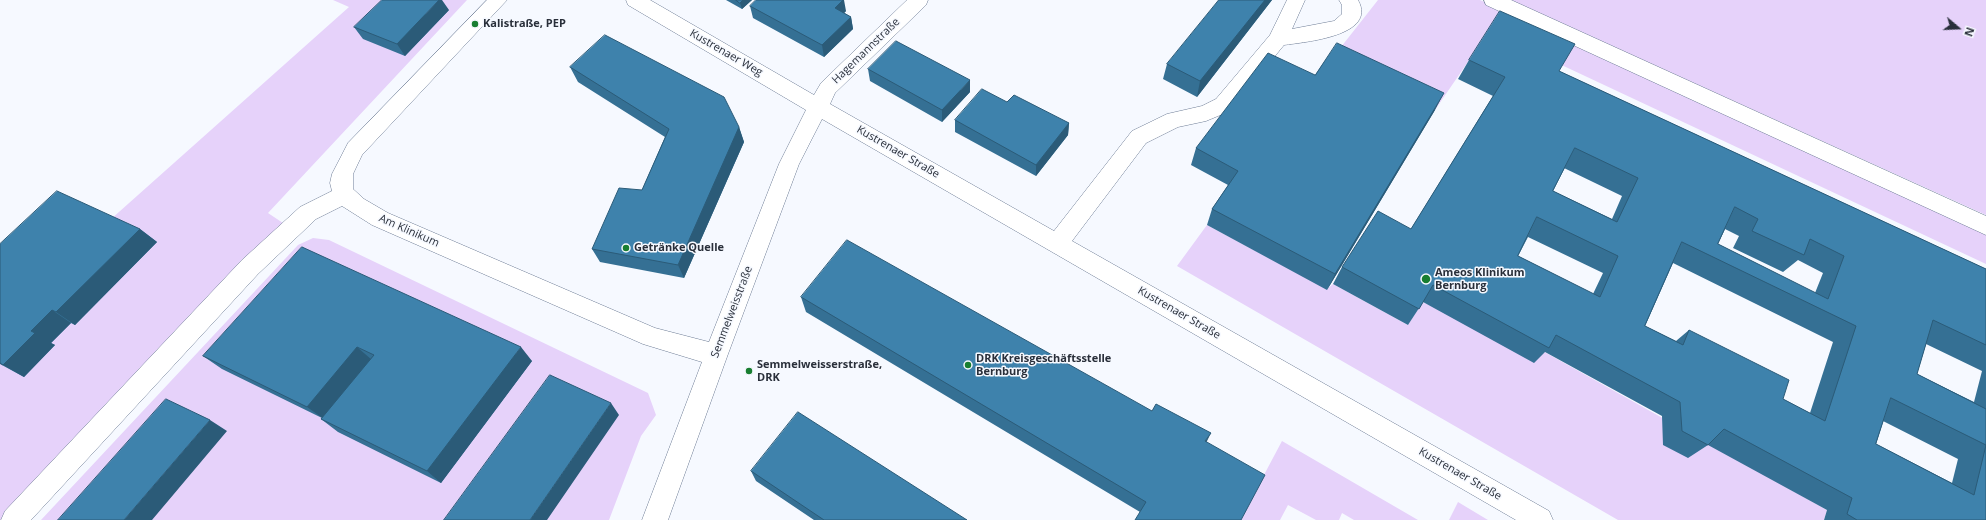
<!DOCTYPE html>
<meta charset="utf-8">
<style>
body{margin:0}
#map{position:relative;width:1986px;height:520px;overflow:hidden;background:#f6f9ff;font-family:"Open Sans",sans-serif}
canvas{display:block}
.north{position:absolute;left:1938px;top:8px;width:40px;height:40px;-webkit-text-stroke:3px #f6f9ff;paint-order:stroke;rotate:109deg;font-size:11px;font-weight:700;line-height:16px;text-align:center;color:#292f3a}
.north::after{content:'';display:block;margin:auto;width:14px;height:18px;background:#292f3a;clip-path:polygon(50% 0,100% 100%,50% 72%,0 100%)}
</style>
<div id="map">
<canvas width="1986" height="520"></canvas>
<div class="north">N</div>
</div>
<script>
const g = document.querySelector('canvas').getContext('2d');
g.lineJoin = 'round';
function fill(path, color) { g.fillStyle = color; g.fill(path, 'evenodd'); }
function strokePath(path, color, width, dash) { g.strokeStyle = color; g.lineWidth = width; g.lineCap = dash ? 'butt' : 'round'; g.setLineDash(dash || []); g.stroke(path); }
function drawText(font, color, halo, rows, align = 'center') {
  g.font = font + ' "Open Sans",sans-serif'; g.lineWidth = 3; g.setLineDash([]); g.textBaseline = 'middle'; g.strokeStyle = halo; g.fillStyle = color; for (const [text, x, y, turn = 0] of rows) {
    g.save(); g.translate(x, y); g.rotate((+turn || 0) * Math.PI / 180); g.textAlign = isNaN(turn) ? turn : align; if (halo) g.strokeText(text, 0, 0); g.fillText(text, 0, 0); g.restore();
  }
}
const green = new Path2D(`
 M333,0H467L268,213L286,225L7,520H0V318L349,7Z
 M1378,0H1480L1986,233V264L1489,31L1435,110L1330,61Z
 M1510,0H1986V215Z
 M1207,225L1327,289L1333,284L1408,325L1422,302L1541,350L1827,510L1824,520H1618L1177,266Z
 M313,238L329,240L648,393L656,415L641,436L609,520H41L298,245Z
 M1282,441L1418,520H1354L1342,513L1339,520H1316L1288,505L1280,520H1240Z
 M1458,502L1488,520H1449Z`);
const minor = new Path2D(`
 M487,0H507L362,155L353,174V189L364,199L388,213L655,328L709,342L779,164L806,110L628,5L626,0H650L814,95L821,83L907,0H928L926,5L835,93L830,104L1054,231L1132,131L1167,114L1202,106L1216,99L1270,35L1287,0H1305L1292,29L1334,21L1342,14V5L1339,0H1358C1378,36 1305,42 1284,45L1230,111L1206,121L1178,127L1146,143L1072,241L1549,511L1553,520H1516L822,119L799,164L728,354L668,520H642L702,362L643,344L372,225L342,206L316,219L258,274L31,520H1L5,511L242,260L300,207L332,191L330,183L332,174L348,143Z
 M1484,0H1511L1986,216V235L1486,5Z`);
const wall = new Path2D(`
 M726,0H752L742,9Z
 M1219,0H1272L1197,97L1163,79L1167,64Z
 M750,6L846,11L844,13L851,17L853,29L824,57L753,18Z
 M449,10L405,56L363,39L354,27Z
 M1469,60L1559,71L1986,269V520H1824L1827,510L1708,445L1688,458L1663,445L1662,416L1545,352L1534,363L1423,302L1408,325L1333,284L1342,267L1411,229L1493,96L1458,79ZM1564,168L1622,196L1612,219L1553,191ZM1725,229L1739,236L1733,248L1783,272L1798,260L1823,273L1815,293L1718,244ZM1528,237L1603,273L1593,294L1518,256ZM1673,263L1833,342L1810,413L1783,399L1689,330L1676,341L1645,326ZM1926,344L1982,371L1974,402L1917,374ZM1883,421L1958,459L1952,483L1876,444Z
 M570,67L739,127L744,142L684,278L600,262L592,249L642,190L665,137L578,82Z
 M868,69L970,92L942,122L870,81Z
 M1315,75L1435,110L1327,290L1207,225L1212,209L1228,185L1191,165L1196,148Z
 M1007,102L1069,123L1068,135L1036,176L955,132V120Z
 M140,229L157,242L75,325L71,323L51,343L55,345L24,377L0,364V244Z
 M302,247L532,361L441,483L338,432L321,419L322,418L222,369L203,356Z
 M801,297L1152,411L1211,433L1140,512L806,312Z
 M751,471L967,520H814L756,481Z`);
const shadedWall = new Path2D(`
 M439,0H442L449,10L405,56L397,44Z
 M743,0H752L742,9L740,3Z
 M843,0H844L846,11L837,20L835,8Z
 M1265,0H1272L1197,97L1200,81Z
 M851,17L853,29L824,57L822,45Z
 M970,80V92L942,122V110Z
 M1444,93L1435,110L1327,290L1335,274Z
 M1069,123L1068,135L1036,176V165Z
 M739,127L744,142L684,278L678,265Z
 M140,229L157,242L75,325L56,312Z
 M52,310L71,323L51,343L55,345L24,377L3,365L31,331Z
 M357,347L372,360L324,419L307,407Z
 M521,347L532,361L441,483L427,471Z
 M611,403L619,415L547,520H530Z
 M210,420L227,431L152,520H124Z
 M1211,433L1205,445V441Z`);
const building = new Path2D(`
 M382,0H439L397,44L354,27Z
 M736,0H743L740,3Z
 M756,0H843L835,8L851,17L822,45L750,6Z
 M1219,0H1265L1200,81L1167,64Z
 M1500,11L1575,44L1559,71L1986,269V345L1933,320L1917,374L1986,409V520H1857L1847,514L1852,498L1724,429L1708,445L1682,431L1680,402L1556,335L1549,348L1433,285L1419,309L1342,267L1378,211L1411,229L1505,77L1469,60ZM1575,148L1638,178L1617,222L1553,191ZM1735,207L1758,219L1752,231L1804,255L1810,239L1844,256L1828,299L1718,244ZM1537,217L1618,256L1600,297L1518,256ZM1682,242L1856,326L1825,421L1783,399L1789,380L1689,330L1683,345L1645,326ZM1891,398L1986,445L1974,495L1876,444Z
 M605,35L724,97L739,127L678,265L592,249L619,188L642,190L669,129L570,67Z
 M896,41L970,80L942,110L868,69Z
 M1337,43L1444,93L1335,274L1212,209L1238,171L1196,148L1268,53L1315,75Z
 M982,89L1007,102L1014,95L1069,123L1036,165L955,120Z
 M57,191L140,229L56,312L52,310L31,331L35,333L3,365L0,363V244Z
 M847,240L1152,411L1156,404L1211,433L1205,441L1265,475L1241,520H1135L1146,502L801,297Z
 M302,247L521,347L427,471L321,419L374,355L357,347L307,407L203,356Z
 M550,375L611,403L530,520H444Z
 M166,399L210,420L124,520H58Z
 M798,412L967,520H824L751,471Z`);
const markers = [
 [475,24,4,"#187e31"],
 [626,248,4,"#187e31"],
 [1426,279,5,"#187e31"],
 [968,365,4,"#187e31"],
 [749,371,4,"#187e31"]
];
const poiNames = [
 ["Kalistraße, PEP",483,24],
 ["Getränke Quelle",634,248],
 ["Ameos Klinikum",1435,273],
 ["Bernburg",1435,286],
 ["DRK Kreisgeschäftsstelle",976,359],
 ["Bernburg",976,372],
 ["Semmelweisserstraße,",757,365],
 ["DRK",757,378]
];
const streetNames = [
 ["Hagemannstraße",866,51,-44],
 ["Kustrenaer Weg",726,53,30],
 ["Kustrenaer Straße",898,152,30],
 ["Am Klinikum",409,231,24],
 ["Semmelweisstraße",732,312,-69],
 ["Kustrenaer Straße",1179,313,30],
 ["Kustrenaer Straße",1460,474,30]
];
fill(green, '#e6d2fa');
strokePath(minor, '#6d7c95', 1);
fill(minor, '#fff');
fill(wall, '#357094');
fill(shadedWall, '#2b5b78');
fill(building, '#3e82ac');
strokePath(building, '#2b5b78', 1);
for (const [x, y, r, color] of markers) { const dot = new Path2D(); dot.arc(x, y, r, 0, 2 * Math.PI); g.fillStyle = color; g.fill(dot); strokePath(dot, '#f6f9ff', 1.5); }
drawText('bold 11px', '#292f3a', '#f6f9ff', poiNames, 'left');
drawText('11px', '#292f3a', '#f6f9ff', streetNames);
</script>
